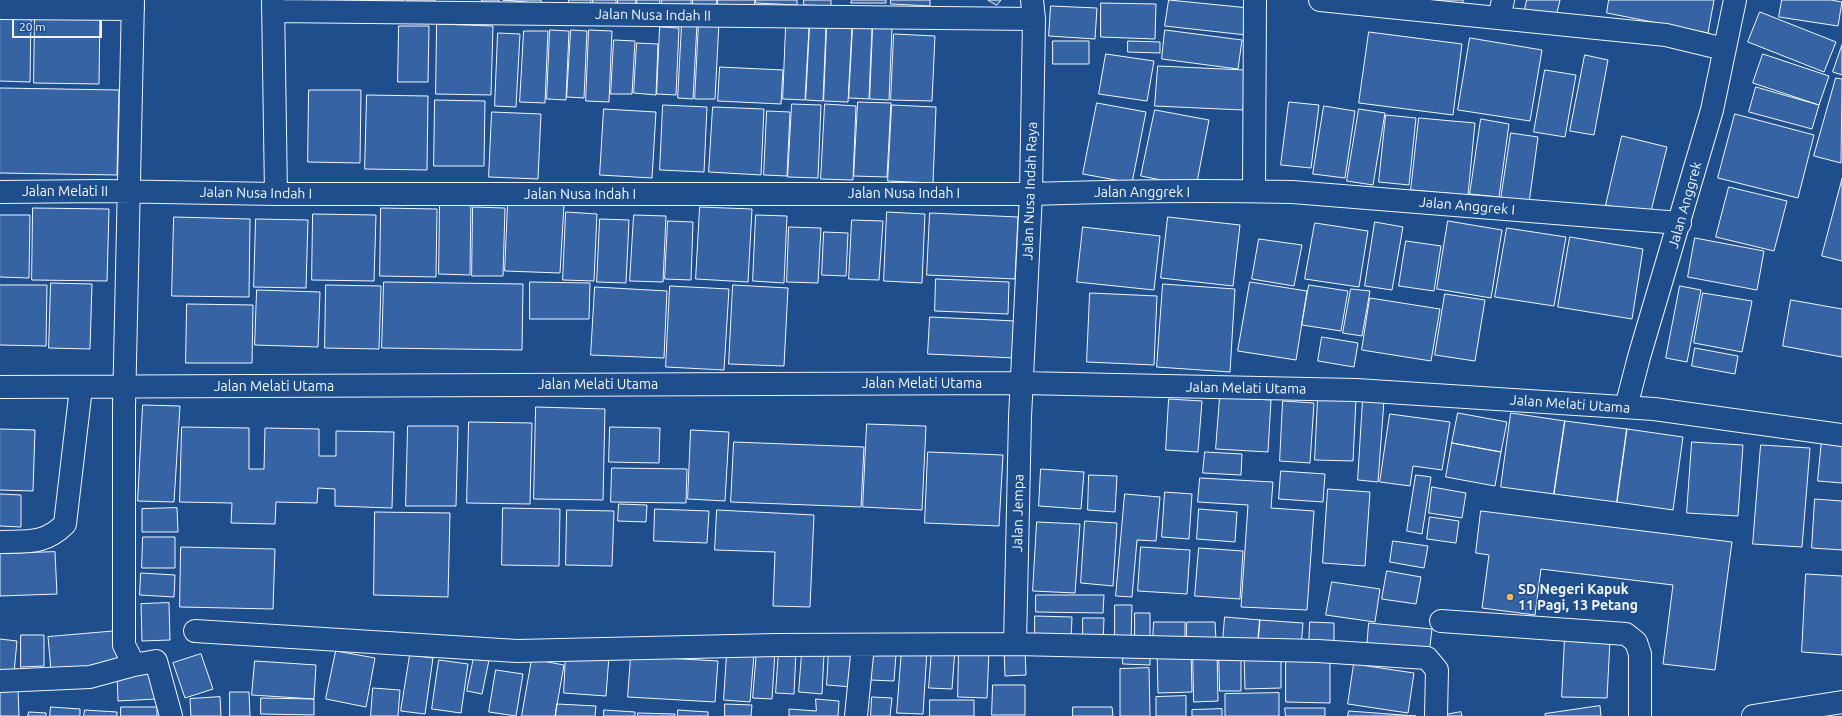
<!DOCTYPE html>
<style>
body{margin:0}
#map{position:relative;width:1842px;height:716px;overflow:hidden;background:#1f4e8c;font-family:Ubuntu,sans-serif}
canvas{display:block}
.scale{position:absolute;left:12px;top:20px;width:90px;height:18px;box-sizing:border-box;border:2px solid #f2f6ff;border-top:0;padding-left:5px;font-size:12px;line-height:14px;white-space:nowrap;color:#f2f6ff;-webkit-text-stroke:3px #1f4e8c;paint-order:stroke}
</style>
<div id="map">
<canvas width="1842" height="716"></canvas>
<div class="scale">20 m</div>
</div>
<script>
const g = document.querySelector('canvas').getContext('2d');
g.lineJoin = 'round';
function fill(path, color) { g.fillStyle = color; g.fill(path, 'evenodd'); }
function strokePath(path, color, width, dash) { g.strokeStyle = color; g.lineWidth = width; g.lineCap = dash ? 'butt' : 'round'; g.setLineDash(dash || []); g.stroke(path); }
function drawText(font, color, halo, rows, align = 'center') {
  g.font = font + ' Ubuntu,sans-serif'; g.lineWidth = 3; g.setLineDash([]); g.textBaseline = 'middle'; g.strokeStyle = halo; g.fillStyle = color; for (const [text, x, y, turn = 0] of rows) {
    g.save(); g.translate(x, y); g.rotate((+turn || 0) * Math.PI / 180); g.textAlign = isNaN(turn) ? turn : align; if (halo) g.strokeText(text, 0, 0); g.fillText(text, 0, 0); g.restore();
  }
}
const building = new Path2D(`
 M369,0H403L402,2L369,1Z
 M408,0H435V2H408Z
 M482,0H499L498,6L481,5Z
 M503,0H541V3Z
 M569,0H591L590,7L569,6Z
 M593,0H616V8L593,7Z
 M618,0H636L635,10L617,9Z
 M637,0H660L659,8L637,7Z
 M662,0H691V6L662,5Z
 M693,0H717L716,7L693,6Z
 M718,0H755L754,6L718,5Z
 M756,0H797V5L756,3Z
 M804,0H831V6L804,5Z
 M852,0H886V3H851Z
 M891,0H930V6L891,4Z
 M988,0H1001L997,5Z
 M1169,0L1249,8L1246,35L1165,26Z
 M1433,0H1463V3Z
 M1527,0H1560L1556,17L1525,9Z
 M1609,0H1714L1708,33L1607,13Z
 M1782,0H1831L1842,2L1838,26L1779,17Z
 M1101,3L1156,4L1155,39L1101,37Z
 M1051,6L1097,8L1095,39L1049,36Z
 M35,9L100,10L99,84L34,83Z
 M1760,12L1836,42L1824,72L1748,42Z
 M0,14L31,15L30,82L0,81Z
 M699,22H719L715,99H695Z
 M437,24L493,26L491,95L436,94Z
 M682,24H697L693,99L678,98Z
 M399,26H429L428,82H398Z
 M810,26L826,27L823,101L806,100Z
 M660,27L679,28L676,95L657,94Z
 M786,27L809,28L805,100L783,99Z
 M827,27L852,28L848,102L824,101Z
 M853,27H872L869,99L849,98Z
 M873,27L892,28L889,100L870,99Z
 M550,30L569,31L566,100L547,99Z
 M571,30L587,31L584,98L567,97Z
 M589,30L612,31L609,102L586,101Z
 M1165,30L1242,40L1238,69L1162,59Z
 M524,31H548L545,103L520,102Z
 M1369,32L1462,44L1453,115L1359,103Z
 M498,33L520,34L516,107L495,106Z
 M894,34L935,36L932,101L891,100Z
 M1470,38L1542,50L1530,121L1458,110Z
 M614,40L635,41L632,94H611Z
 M1053,41H1089V64H1053Z
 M1128,41L1160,42V53L1128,52Z
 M637,43L658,44L656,95L634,93Z
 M1842,45V75L1833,72Z
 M1106,54L1154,61L1147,101L1099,94Z
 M1763,54L1829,76L1819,105L1753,83Z
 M1585,55L1608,60L1594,135L1570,131Z
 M1158,66L1245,70L1243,110L1155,106Z
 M720,67L783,70L781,104L718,101Z
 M1545,70L1576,75L1565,137L1534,132Z
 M1836,78L1842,79L1841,163L1814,156Z
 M1756,87L1819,105L1812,129L1749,112Z
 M0,88L119,90L117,175L0,173Z
 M309,90H361L360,163L308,162Z
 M367,95L428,96L427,170L365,169Z
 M435,100L485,101L484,166H434Z
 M858,102L891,103L887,177L854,176Z
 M1289,102L1319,105L1311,168L1281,165Z
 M1097,103L1146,112L1132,183L1083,174Z
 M792,104L821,105L818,178L788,177Z
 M825,104L856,106L853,180L821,179Z
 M663,105L707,107L704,172L660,170Z
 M892,105L936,107L933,183L888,181Z
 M1324,106L1355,111L1345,178L1313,174Z
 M713,107L764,109L761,175L709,172Z
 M604,109L656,112L652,178L600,175Z
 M1359,109L1385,113L1373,185L1347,181Z
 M1155,110L1209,120L1196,187L1141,176Z
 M767,111L790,112L787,176L764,175Z
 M492,112L541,114L538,179L489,177Z
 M1735,114L1814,135L1798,198L1718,178Z
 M1386,115L1416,118L1409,185L1379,182Z
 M1419,118L1475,123L1468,195L1411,190Z
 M1481,119L1509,124L1499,197L1470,194Z
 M1511,133L1538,137L1529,203L1501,199Z
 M1622,136L1667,147L1650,215L1606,205Z
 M1842,179V261L1822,256Z
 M1729,187L1787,201L1774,251L1716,237Z
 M440,198H471L470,275L439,274Z
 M508,203L564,205L560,273L505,271Z
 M473,207L505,208L503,276H472Z
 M700,207L752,209L748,282L696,279Z
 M33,208L109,209L107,281L32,280Z
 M381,208L437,209L436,277L380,276Z
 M566,212L597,214L594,281L563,280Z
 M887,212L925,214L922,283L884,281Z
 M930,213L1018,217L1015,279L927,275Z
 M313,214L376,215L374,281L312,280Z
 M0,215H30L29,278L0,277Z
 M634,215L666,216L663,282L630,281Z
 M756,215L787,216L784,283L753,281Z
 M174,217L250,219L249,297L172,296Z
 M1168,217L1240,225L1233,286L1161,278Z
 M256,219L308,220L306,288L254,287Z
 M600,219L629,220L626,283L597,282Z
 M852,220L883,221L879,280L849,279Z
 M668,221L693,222L691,280L665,279Z
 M1448,221L1502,230L1491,298L1437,289Z
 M1375,222L1403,227L1392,290L1365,286Z
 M1315,223L1368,231L1359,287L1305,279Z
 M789,227L821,228L818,283L787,282Z
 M1083,227L1160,236L1154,290L1077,282Z
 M1507,228L1566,237L1554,306L1495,297Z
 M824,232L848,233L846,276L822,275Z
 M1570,237L1643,249L1632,319L1558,307Z
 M1695,238L1764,251L1757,290L1688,277Z
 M1259,239L1302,245L1294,286L1252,279Z
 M1406,241L1441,246L1434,291L1399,286Z
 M936,279L1009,282L1008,314L935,311Z
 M384,282L523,284L522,350L382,348Z
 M530,282L590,283L589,319H530Z
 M1250,282L1307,291L1296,360L1238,351Z
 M51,283L92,284L90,349L49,348Z
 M1163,284L1235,289L1230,372L1157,367Z
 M0,285H47L46,346L0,345Z
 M326,285L381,286L379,349L325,348Z
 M733,285L788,288L784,366L729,364Z
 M1309,285L1348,291L1341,331L1302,325Z
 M670,286L729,289L724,370L666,367Z
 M1680,286L1701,290L1687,362L1666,358Z
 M595,287L667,291L664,358L591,355Z
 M1351,289L1370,291L1362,336L1343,333Z
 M257,290L320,292L318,347L255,345Z
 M1090,293L1157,296L1154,365L1087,362Z
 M1703,293L1752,301L1742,352L1694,343Z
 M1445,294L1485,300L1475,361L1435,355Z
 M1370,298L1440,309L1431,361L1362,350Z
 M1791,300L1842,309V357L1783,346Z
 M187,304L253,305L252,363H186Z
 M930,317L1015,321L1014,358L928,354Z
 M1322,337L1358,343L1354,367L1318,361Z
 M1695,348L1738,356L1735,374L1692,366Z
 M1220,397L1271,400L1268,452L1216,449Z
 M1318,398L1356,399L1353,461L1315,460Z
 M1169,399L1202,401L1198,452L1166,450Z
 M1363,399L1384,400L1378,482L1358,480Z
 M1283,401L1314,403L1310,463L1280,461Z
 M143,405L180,406L174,502L138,501Z
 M536,407L605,409L603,500L534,499Z
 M1458,413L1507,422L1501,452L1452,443Z
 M1511,413L1565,421L1554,494L1501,487Z
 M1390,414L1450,422L1442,470L1413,466L1410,486L1380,482Z
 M1565,421L1627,429L1617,502L1554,494Z
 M469,422L532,423L530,504L467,503Z
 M867,424L926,426L922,510L863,507Z
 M408,426H458L456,506H406Z
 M182,427L249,428V469H264L265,428L319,429V456H336V431L394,432L392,508L335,506V489L318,488L317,503L276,502L275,524L231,523L232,503L180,502Z
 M610,427L660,428L659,463L609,462Z
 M0,429L35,430L33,491L0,490Z
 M1627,429L1683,437L1673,510L1617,502Z
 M691,430L729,432L725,501L688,499Z
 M1822,439L1842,440V483L1818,481Z
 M734,442L864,447L861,507L731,502Z
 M1692,442L1743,445L1738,516L1687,513Z
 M1452,443L1501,452L1495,486L1446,477Z
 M1761,445L1810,448L1802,547L1753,544Z
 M928,452L1003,455L999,526L925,523Z
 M1205,452L1242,454L1241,475L1203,473Z
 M612,468L687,469L686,503L611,502Z
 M1041,469L1084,472L1081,509L1039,506Z
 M1281,471L1325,474L1323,502L1279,499Z
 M1089,475L1117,476L1115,512L1088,510Z
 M1416,475L1431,477L1422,534L1407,531Z
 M1200,478L1273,482L1271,508L1314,511L1307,610L1241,607L1248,505L1198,502Z
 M1432,487L1466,493L1462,518L1429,513Z
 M1328,489L1370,492L1365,566L1323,563Z
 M1165,492L1192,494L1189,539L1162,537Z
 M0,494L21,495V527L0,526Z
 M1125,494L1160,497L1156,541L1137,540L1132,597L1116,596Z
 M1815,499L1842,501V550L1812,548Z
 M619,504L647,505L646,522L618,521Z
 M177,508L178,532H142V509Z
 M503,508L560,509L559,566L502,565Z
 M655,509L709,511L707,543L654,541Z
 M1199,509L1237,512L1235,542L1197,539Z
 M567,510L614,511L612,566L566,565Z
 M717,510L814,515L810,607L773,606L775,552L715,550Z
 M1481,511L1732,542L1715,670L1663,664L1673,585L1541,569L1535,615L1482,608L1489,555L1476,553Z
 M375,512L450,513L448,597L374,595Z
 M1430,517L1459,521L1456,543L1427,539Z
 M1085,521L1117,523L1113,586L1081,583Z
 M1037,522L1080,524L1075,593L1033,591Z
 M143,537H175V568H142Z
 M1393,541L1428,546L1424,568L1390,562Z
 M181,547L275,549L273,609L180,607Z
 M1141,547L1190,550L1187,594L1138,591Z
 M1199,548L1243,551L1240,599L1195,596Z
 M55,552L57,594L0,596V554Z
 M1387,571L1421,577L1416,604L1382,599Z
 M141,573L175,575L174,597L140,595Z
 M1806,574L1842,576V655L1802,652Z
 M1332,582L1380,589L1375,622L1326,615Z
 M1036,595H1104L1103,613L1036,612Z
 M169,603L170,640L142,641L141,604Z
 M1115,605H1132L1131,641H1115Z
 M1135,613H1150V641H1135Z
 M1035,616L1072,617L1071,640H1035Z
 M1225,617L1260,620L1258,643L1223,640Z
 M1083,618H1104L1103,644H1083Z
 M1260,620L1303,623L1301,647L1258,643Z
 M1154,622H1185V641L1153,640Z
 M1187,622H1215L1216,640H1187Z
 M1310,622L1334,623V648H1309Z
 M1369,623L1432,629L1429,654L1367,648Z
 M118,631L121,664L51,670L48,637Z
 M21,635H44V666L21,667Z
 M1565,637L1610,640L1607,698L1562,697Z
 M0,639L17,641L14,673L0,672Z
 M932,648L955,649L952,689L929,688Z
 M1025,648L1026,675L1005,676L1004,649Z
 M779,649L796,651L794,694L776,693Z
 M829,649L854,650L852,687L827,685Z
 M902,649L927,650L923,714L897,713Z
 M959,649L989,650L987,698L958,697Z
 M1123,649L1150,650V665L1123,664Z
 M757,650L775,651L772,699L753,698Z
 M1191,650L1192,692L1158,693L1157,651Z
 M1281,650V688L1245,689L1244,651Z
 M336,651L375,658L366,707L326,699Z
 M1193,651H1217L1218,701L1194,702Z
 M727,653L754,654L750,702L724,700Z
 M802,653L824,654L822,694L799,692Z
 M871,653L896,654L894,681L870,680Z
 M201,654L213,689L185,698L173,663Z
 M566,654L609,656L606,696L564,693Z
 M1219,654H1241V691H1220Z
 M410,655L433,658L425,714L401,711Z
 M631,656L718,661L715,702L628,697Z
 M474,657L489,660L482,694L467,691Z
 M1286,657L1330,658V703L1286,702Z
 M532,659L564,665L555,716H522Z
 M439,660L468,664L461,713L432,709Z
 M255,661L316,665L314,699L252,695Z
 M1354,664L1414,673L1408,713L1348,704Z
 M1149,668L1150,716H1120V669Z
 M496,670L523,674L516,716L489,712Z
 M154,671L155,699L118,701L117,672Z
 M993,685H1025V715H992Z
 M373,688L400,690L398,716H371Z
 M18,689L19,716H0V690Z
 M230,692H249L250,716H230Z
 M1279,693V716H1225V694Z
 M1186,696V716H1156V697Z
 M220,697L221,716H191L190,699Z
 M872,697L892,698L890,716H871Z
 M261,698L314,699V715L261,714Z
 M816,699L839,701L838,716H789V709L816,711Z
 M930,700H974V716H930Z
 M557,704L596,706L595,716H556Z
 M725,704L752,705L751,716H725Z
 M1600,706L1601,716H1545V714Z
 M51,707L80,709V716H50Z
 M121,707H157V716H121Z
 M1073,707H1112L1113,716H1073Z
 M1285,708H1325V716H1286Z
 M1222,709V716H1192V710Z
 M85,710L117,712V716H84Z
 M604,710L635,712V716H604Z
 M678,710L708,712V716H678Z
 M1349,711L1416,716H1348Z
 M29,712L46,713V716H28Z
 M1461,712L1462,716H1438Z
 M638,713L675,714V716H638Z`);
const minor = new Path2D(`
 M133,0L124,407V645L134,665
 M273,0L276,194
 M1320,0L1666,35L1724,49
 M0,8L133,9
 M273,11L1034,19
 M1499,18L1503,0
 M1254,191L1255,0
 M0,192L103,191L276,194H1031C1118,191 1205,190 1292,192L1680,223
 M0,387L1022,383L1356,390L1654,409L1842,435
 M1626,407L1639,357L1712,110L1735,0
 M0,542C27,541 44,545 65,524L81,388
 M1441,621L1626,634L1636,642L1640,654V716
 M195,631L517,651L776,645L1015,644L1318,651L1427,658L1437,670L1436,716
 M1015,644L1020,417L1031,194L1034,19L1032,0
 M0,681L90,677L134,665L156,661L171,716
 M856,716L863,645
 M1753,716L1842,702`);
const markers = [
 [1510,597,4,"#ffb74d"]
];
const streetNames = [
 ["Jalan Nusa Indah II",653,15,1],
 ["Jalan Melati II",65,191],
 ["Jalan Nusa Indah Raya",1030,191,-88],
 ["Jalan Anggrek I",1142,192],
 ["Jalan Nusa Indah I",256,193,1],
 ["Jalan Nusa Indah I",904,193],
 ["Jalan Nusa Indah I",580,194],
 ["Jalan Anggrek",1685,205,-74],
 ["Jalan Anggrek I",1467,206,5],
 ["Jalan Melati Utama",922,383],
 ["Jalan Melati Utama",598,384],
 ["Jalan Melati Utama",274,386],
 ["Jalan Melati Utama",1246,388,1],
 ["Jalan Melati Utama",1570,404,4],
 ["Jalan Jempa",1018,513,-89]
];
const poiNames = [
 ["SD Negeri Kapuk",1518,589],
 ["11 Pagi, 13 Petang",1518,605]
];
fill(building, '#3563a3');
strokePath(building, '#f2f6ff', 1);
strokePath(minor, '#f2f6ff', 24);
strokePath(minor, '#1f4e8c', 22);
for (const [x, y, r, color] of markers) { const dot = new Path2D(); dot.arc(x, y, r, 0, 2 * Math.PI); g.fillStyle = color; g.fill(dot); strokePath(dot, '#1f4e8c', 1.5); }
drawText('14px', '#f2f6ff', '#1f4e8c', streetNames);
drawText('bold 14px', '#f2f6ff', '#1f4e8c', poiNames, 'left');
</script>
